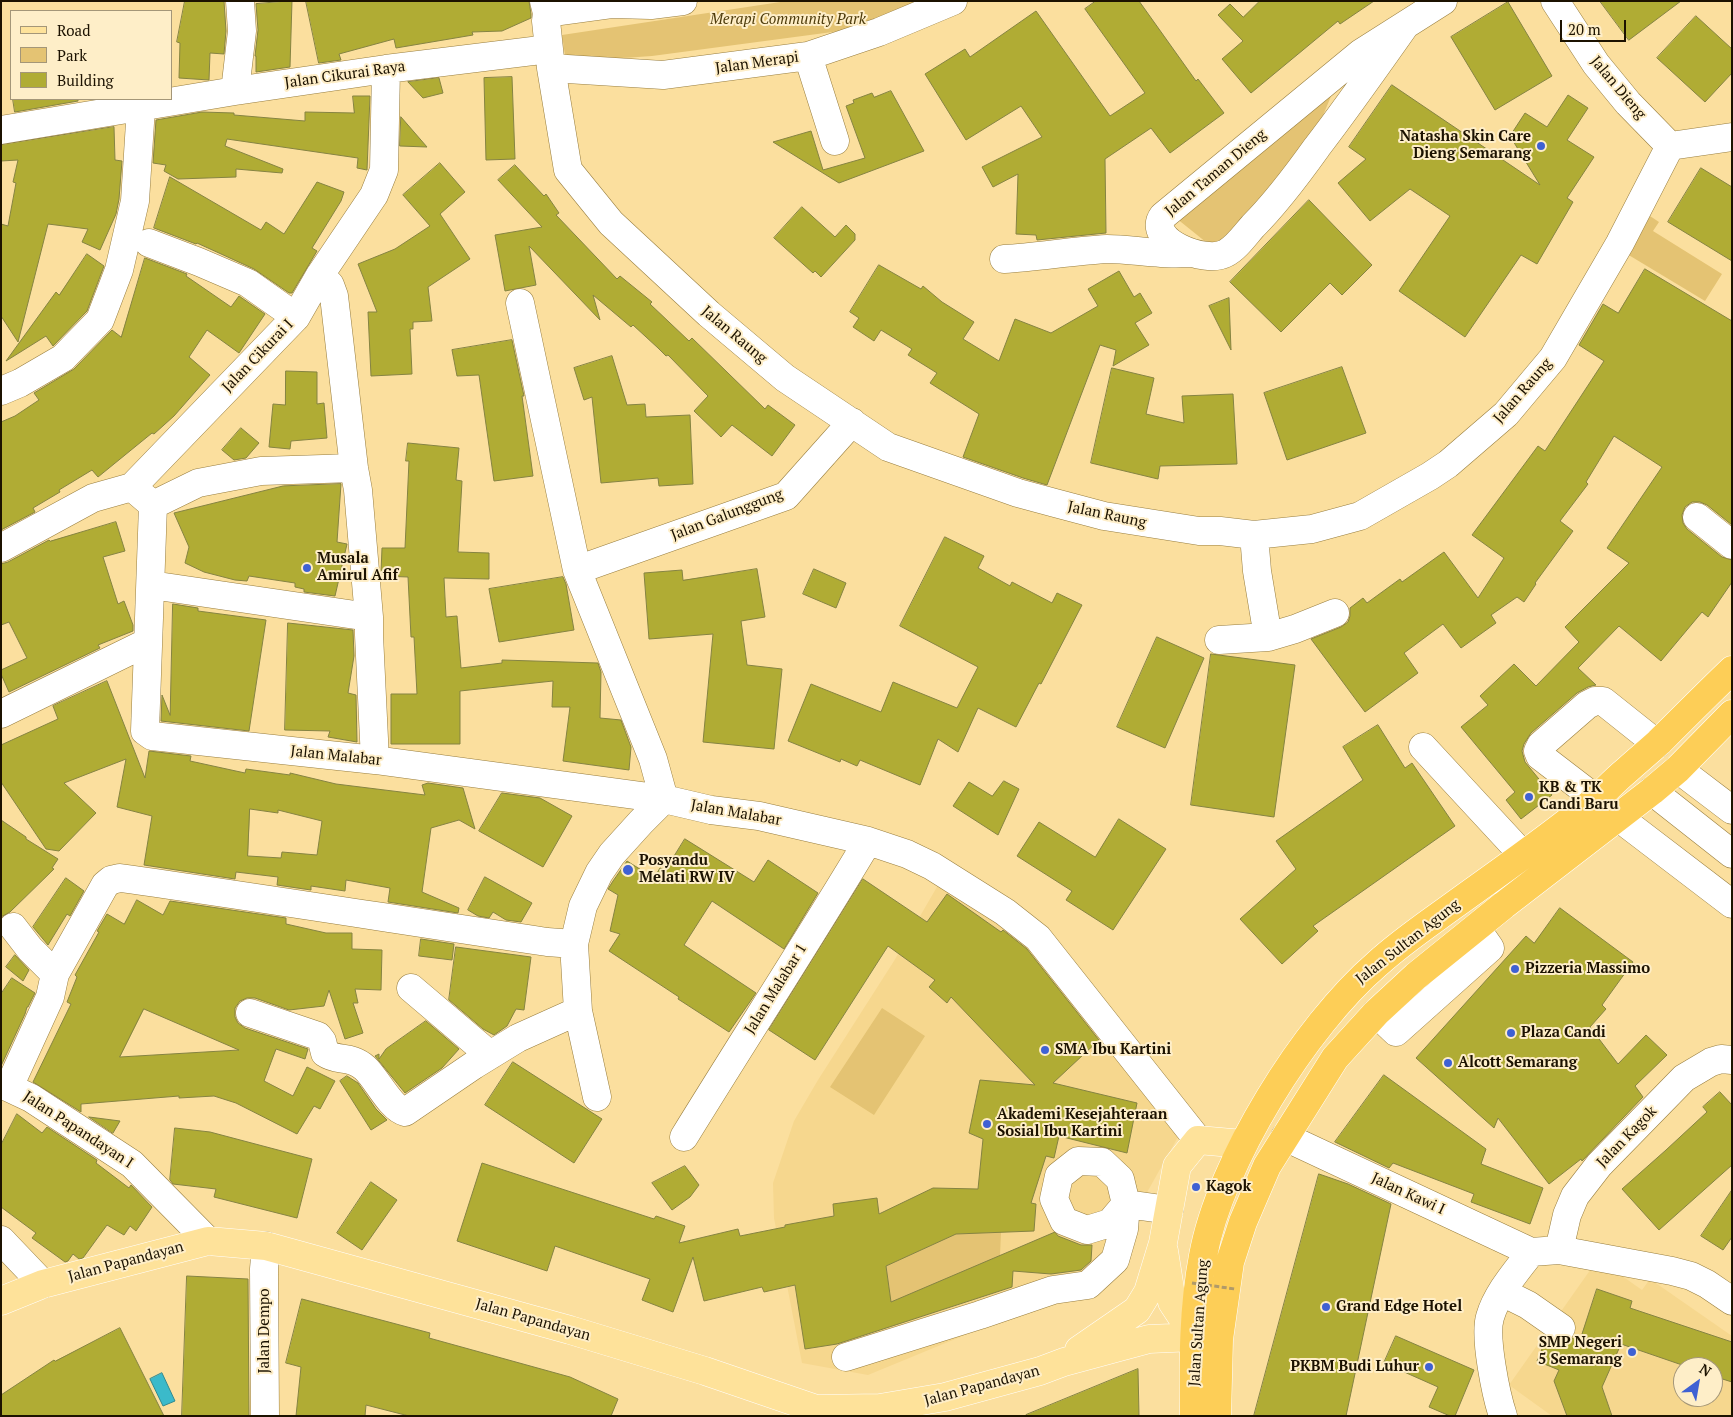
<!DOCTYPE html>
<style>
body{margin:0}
#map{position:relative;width:1733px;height:1417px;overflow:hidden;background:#fbdf9e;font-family:"PT Serif",serif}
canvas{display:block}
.frame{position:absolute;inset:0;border:2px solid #1c1200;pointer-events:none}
.legend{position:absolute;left:10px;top:10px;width:162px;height:90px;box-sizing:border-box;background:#feeec8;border:1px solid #a49678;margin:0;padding:6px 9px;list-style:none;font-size:15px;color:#1c1200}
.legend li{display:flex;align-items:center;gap:10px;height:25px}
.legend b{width:25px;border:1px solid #a49678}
.north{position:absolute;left:1673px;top:1357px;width:50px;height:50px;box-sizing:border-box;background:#feeec8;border:1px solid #a49678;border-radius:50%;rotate:32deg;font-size:14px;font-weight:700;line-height:20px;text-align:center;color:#1c1200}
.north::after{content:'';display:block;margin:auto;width:18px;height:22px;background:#3f61d3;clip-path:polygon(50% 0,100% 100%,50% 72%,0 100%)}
.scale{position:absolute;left:1560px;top:20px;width:66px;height:22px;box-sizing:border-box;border:2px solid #1c1200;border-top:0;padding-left:6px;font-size:15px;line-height:18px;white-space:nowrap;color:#1c1200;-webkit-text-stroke:4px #feeec8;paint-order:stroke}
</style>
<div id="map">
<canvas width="1733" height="1417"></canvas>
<div class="frame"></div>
<ul class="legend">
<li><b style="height:6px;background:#fee29a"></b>Road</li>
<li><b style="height:14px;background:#e4c373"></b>Park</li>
<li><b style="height:14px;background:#b0ac34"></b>Building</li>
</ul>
<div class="north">N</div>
<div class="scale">20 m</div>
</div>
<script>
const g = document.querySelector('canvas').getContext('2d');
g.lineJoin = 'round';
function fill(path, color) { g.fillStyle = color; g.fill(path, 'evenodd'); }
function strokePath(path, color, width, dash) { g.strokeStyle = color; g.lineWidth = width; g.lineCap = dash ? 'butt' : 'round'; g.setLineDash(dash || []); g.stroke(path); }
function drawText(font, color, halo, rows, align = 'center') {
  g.font = font + ' "PT Serif",serif'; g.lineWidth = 4; g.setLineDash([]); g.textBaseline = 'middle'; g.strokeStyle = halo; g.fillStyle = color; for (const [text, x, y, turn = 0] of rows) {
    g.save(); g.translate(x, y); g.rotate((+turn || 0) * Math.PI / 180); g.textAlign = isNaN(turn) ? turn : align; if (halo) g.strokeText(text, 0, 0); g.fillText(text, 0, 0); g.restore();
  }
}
const built = new Path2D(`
 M941,880L1039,945L1183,1128L1102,1273L965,1335L868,1375L802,1363L774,1218L773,1183L794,1121L818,1080L894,961Z
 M1598,1259L1642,1290L1650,1279L1732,1336V1416H1552L1509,1385ZM1683,1367H1713V1397H1683Z`);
const green = new Path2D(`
 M787,1H928L870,27L652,56L566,62L562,35Z
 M1334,89L1312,142L1217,251L1176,218Z
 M1650,216L1659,222L1653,231L1722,274L1705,301L1627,254Z
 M882,1008L925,1036L874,1115L830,1087Z
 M1001,1232L1000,1256L891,1302L886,1266L956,1234Z`);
const water = new Path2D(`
 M162,1373L175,1401L163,1406L150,1379Z`);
const building = new Path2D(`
 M185,1H224L226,31L224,54L210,53L209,80L179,78L180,43L177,42Z
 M292,1L290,67L256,72V56H255L258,30L256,4Z
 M306,1H529L531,14V18L502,31L472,32L473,35L396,48L394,39L339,54L341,60L319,63Z
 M1096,1H1139L1196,81L1198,79L1224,113L1170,153L1151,128L1105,159L1106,233L1037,240L1036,235L1016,234L1018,174L993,187L982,167L1042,137L1021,106L966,140L925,74L965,49L970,57L1036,11L1110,116L1145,93L1085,9Z
 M1260,1H1374L1340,24L1338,21L1251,93L1222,59L1243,41L1218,15L1230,4L1243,17Z
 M1600,1H1681L1629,40Z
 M1508,2L1552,76L1495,110L1451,37Z
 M1696,16L1732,49V73L1705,102L1657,58Z
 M512,77L515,159L486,160L484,78Z
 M439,78L443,93L423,98L408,82Z
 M1392,85L1540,185L1510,136L1525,113L1547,127L1568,95L1588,108L1567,140L1594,157L1567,198L1573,202L1537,264L1521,255L1465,337L1399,291L1450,216L1410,189L1370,221L1338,183L1366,159L1349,147Z
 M891,91L924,151L839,183L773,142L811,131L823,170L865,158L846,106L854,103L853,100L872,93L874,97Z
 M353,96H370L367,170L357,168L358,158L227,139L225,146L283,169L282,173L236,169V177L178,179L164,171L166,165L153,163L156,120L202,112L234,113V115L305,121V112L354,113Z
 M13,99H78V101L15,112Z
 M401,117L427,147L400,146Z
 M114,127L115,160L122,161L119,199L116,214L100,250L82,242L88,229L48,224L18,342L1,316V224L8,226L16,183L13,182L18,160L1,161V145Z
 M440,163L465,192L440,214L470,259L428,287L432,321L413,322V329H410L412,374L371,376L368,312H377L358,264L395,249L430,226L403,195Z
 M515,165L544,196L546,194L559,213L556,215L617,279L620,276L652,302L650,304L689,341L692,338L765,409L768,405L795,425L772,456L732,425L721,437L694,411L708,396L668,355L666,356L658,348L633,325L631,327L593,295L600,320L529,246L536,285L505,291L495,235L542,227L498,180Z
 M1701,168L1732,187V261L1668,222Z
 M170,177L261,230L266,222L284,234L317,182L344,192L341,201L312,248L317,251L292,293H289L254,269L197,243L196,244L154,228Z
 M1309,200L1372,265L1342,295L1330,283L1281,332L1230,282Z
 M802,207L835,237L846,225L855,234V240L821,277L815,271L813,273L774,238Z
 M87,254L104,266L87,311L53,346L46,336L6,361L56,292L59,295Z
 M145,258L187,274L186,276L231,307L239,296L265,314L239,353L207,330L189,357L210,375L174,416L154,434L152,433L98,477L92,470L59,490L60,492L33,508L35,512L1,530V422L15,416L39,400L34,393L74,369L112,330L121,337Z
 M879,265L921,289L923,286L942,302L974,322L963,339L999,361L1015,319L1051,333L1098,306L1088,289L1119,271L1134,297L1140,293L1152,313L1135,323L1149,345L1113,366L1116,350L1100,345L1047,485L1023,478L963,457L979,414L930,383L937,373L908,355L912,349L881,330L874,341L853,327L859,318L850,312Z
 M1645,269L1732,321V525L1707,505L1700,502H1692L1685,507L1682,515L1683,523L1687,529L1722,557L1732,560V582L1708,617L1702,612L1661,661L1619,626L1578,668L1596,685L1588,687L1577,693L1531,733L1524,744L1522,751L1525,762L1552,795L1521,819L1506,800L1515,792L1461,727L1488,705L1480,696L1514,664L1536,686L1579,642L1565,627L1629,563L1607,548L1662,467L1614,436L1586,482L1588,484L1560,521L1573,531L1535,583L1536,584L1524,602L1517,597L1491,615L1496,623L1461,648L1443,624L1404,653L1418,673L1365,712L1311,639L1341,627L1348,622L1350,616V608L1363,598L1367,603L1400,579L1402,582L1444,552L1478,598L1504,558L1472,535L1538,446L1545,451L1604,361L1579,345L1603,304L1618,313Z
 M1229,298L1231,350L1209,306Z
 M512,340L524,396H522L533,476L494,481L479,375L457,376L452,350Z
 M612,356L627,405L645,404L646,417L690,415L693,484L659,486L658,478L601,483L592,397L584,400L574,368Z
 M1342,367L1366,433L1287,460L1264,393Z
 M1112,368L1154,378L1146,414L1184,423L1182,396L1233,394L1237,464L1160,466L1158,479L1091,463Z
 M286,371L317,372V404L324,403L327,438L291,441L290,449L269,447L273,404L285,405Z
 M241,428L259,443L246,458L234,460L222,450Z
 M408,443L459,448L456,480L462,481L458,552L489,553V579L444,578L446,617L457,616L461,668L502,663V660L598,663L601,672L600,718L621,720L631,747L629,770L563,761L570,707H552L553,681L460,691V744H391V694H417L414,637H411L408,577L381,576V573L382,548H405L409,461H406Z
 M341,484L337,542L347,544L335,596L304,592V589L295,587V583L249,576L247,581L235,580L204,572L185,563L189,547L174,513L283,486Z
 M116,522L125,551L103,557L118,604L124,601L133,625V631L98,645L100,648L9,692L1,674V670L27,658L9,622L1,625V564L8,562L49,540L50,541Z
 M945,537L984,556L978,568L1010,586L1012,582L1052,603L1057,593L1082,605L1041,684L1039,683L1016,727L978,708L958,752L938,739L920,785L860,760L857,766L841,759L840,762L788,741L811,684L881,712L893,682L957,708L978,667L900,626Z
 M757,569L765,617L741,621L747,665L782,669L774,749L703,742L713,634L649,639L644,573L682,570L683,580Z
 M814,569L846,583L836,608L803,594Z
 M563,577L566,584L574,630L499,642L489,589Z
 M173,604L198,608V611L266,620L249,731L161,721L162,695L170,715Z
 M288,623L353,630L354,656L348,693L356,695L357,742L328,737L330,731L285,730Z
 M1157,637L1204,658L1165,748L1117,727Z
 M1211,654L1295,665L1274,817L1191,805Z
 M107,681L145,778L149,751L191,756L190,761L245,773L246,769L290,775V773L336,784L425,795L422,785L428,783L463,788L475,829L459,820L431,828L422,892L459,908L458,913L388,902L390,888L346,880L345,891L311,886V890L277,885L278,877L236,872L235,879L144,865L152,816L117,807L126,759L64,783L96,813L59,851L46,849L1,782V745L58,719L53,706ZM250,809L278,813V810L322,821L317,855L282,852L281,858L248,856Z
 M1378,725L1405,768L1412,763L1455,826L1313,926L1318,931L1282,964L1240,919L1296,869L1276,841L1363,780L1343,747Z
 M1004,781L1019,789L998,835L953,806L969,782L992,796Z
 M502,793L540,798L572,816L543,867L479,831Z
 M1119,819L1166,849L1113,930L1066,900L1072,891L1017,856L1039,822L1095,857Z
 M1,820L26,837V839L58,859L52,868L54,869L10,912L1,917Z
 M685,839L754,882L768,860L818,893L784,949L712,901L684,945L756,993L729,1032L678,999L679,997L609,951L620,934L610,931L618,895L608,889L613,881L627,861L654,878L660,868L665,870Z
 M485,877L532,903L521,922L506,920L493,912L489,918L478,916L468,910Z
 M66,878L84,891L70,916L67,914L48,945L33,927Z
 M863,879L927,922L947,894L1001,932L1003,930L1027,949L1099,1040L1053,1083L1137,1103L1127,1153L1059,1136L1054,1158L1046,1156L1031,1203L1036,1204L1034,1231L956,1234L886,1266L891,1302L1055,1232L1058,1236L1081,1245H1092L1091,1261L1081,1270L1051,1274L1013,1271L1012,1287L837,1344L805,1349L795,1285L764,1292L762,1287L704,1301L693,1257L673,1312L642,1300L650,1279L555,1246L547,1271L457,1241L482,1163L654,1219L656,1216L685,1226L679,1243L738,1229L740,1236L785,1227V1225L834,1216L833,1204L877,1198L879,1214L933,1188L978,1189L983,1139L969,1133L980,1080L1035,1085L951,997L947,1003L929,987L935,980L888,946L815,1060L769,1030Z
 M137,900L163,915L170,901L286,918V924L326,933H352V949L382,950L381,990L355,989L358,1003H353L363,1033L345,1039L329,990L324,1006L289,1010L255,998H247L240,1001L235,1008V1017L238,1023L245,1028L308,1049L305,1059L276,1049L264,1081L293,1096L307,1067L335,1081L320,1109L314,1106L297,1134L236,1103L214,1096L179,1098V1096L81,1104V1112L33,1082L71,1004L67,1002L77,977L75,975L99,932L97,931L107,914L124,924ZM144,1009L239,1050L120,1057Z
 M1560,908L1633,962L1602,1005L1606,1009L1590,1027L1618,1064L1646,1035L1667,1055L1635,1086L1643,1097L1582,1161L1581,1159L1549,1184L1498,1118L1494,1128L1416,1058L1526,936L1534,943Z
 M421,939L454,944L452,960L419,956Z
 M456,947L531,957L524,1010L516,1009L507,1026L494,1035L483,1029L449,1000Z
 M15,955L29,970L23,981L6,967Z
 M12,978L35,993L28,1007H27L25,1014L1,1066V994Z
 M426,1021L459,1049L442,1068L405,1093L375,1056L379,1054V1059L386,1049Z
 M513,1062L602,1119L574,1163L485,1105Z
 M1384,1075L1486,1149L1481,1164L1543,1188L1530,1224L1471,1202L1474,1194L1393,1163L1389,1168L1335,1142Z
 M347,1076L358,1083L376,1109L387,1120L371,1130L340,1081Z
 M1720,1092L1732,1105V1165L1659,1230L1622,1189L1666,1150L1707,1112L1703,1107Z
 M17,1114L42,1133L47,1127L97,1160L96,1163L129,1188L131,1185L152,1207L136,1231L130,1226L124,1235L107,1225L83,1258L79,1259L73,1254L68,1261L65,1262L32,1238L36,1233L1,1207V1145Z
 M89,1117L120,1121L113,1133Z
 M175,1128L210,1132L312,1159L297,1218L214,1197L216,1189L173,1184L170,1180Z
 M685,1166L699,1185L690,1197L672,1210L652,1183Z
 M1319,1174L1348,1184L1391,1204L1346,1416H1254Z
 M371,1182L397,1200L362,1250L337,1233Z
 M1732,1190V1237L1723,1250L1701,1236Z
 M187,1276L248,1279L249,1416H182Z
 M1597,1289L1632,1301L1630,1308L1732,1342V1382L1713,1376V1367H1688L1621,1344L1602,1387L1612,1416H1567L1554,1381L1559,1370L1537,1361L1547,1337L1560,1344L1570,1343L1574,1336L1580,1339Z
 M302,1299L430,1333L429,1338L570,1377L618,1399L611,1416H409L366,1405L365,1416H296L301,1367L286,1363Z
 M120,1328L164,1416H1V1395L54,1360L55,1361Z
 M1396,1336L1474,1370L1455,1416H1450L1429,1407L1438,1387L1384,1363Z
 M1138,1369L1139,1416H1026V1415Z`);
const minor = new Path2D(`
 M544,1L547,13L546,21L551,68L568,170L611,223L709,314L785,378L888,447L1018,493L1055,503L1104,516L1199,531H1220L1254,535L1312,529L1360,516L1430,476L1448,464L1506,414L1553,358L1620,243L1670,146L1732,137
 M1555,1L1596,64L1628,103L1670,146
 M547,13L613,4L651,5L683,1
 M1404,27C1375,68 1347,108 1317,147C1297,175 1277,202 1253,226C1245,235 1236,248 1226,253C1205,265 1145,240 1163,216L1361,53L1443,1
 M808,56L835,141
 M551,68L663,75L808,56L879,32L953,1
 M235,91L242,31L240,1
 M1,130L235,91L386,69L549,49
 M149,243L199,262L248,283L296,317
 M1004,259C1038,257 1072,251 1107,249C1125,249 1143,252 1161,253C1171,254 1181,253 1191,253
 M320,275L330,285L334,296L354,468L358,490L369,617V635L375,760
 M520,303L577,570L653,759L664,799
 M1,391L20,383L63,358L100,320L119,270L135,201L141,107
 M132,487L153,505L145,731L152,736L375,760L664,799L711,810L759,816L868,841L907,854L932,866L1005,912L1038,938L1198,1140
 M153,505L198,483L261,471L354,468
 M1697,517L1732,545
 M1254,535L1257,571L1268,637L1295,629L1335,613
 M1,548L93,498L132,487L296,317L320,275L374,195L384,170L386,69
 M577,570L786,496L852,422
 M151,585L369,617
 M1219,640L1268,637
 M1,714L148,642
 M1423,747L1523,855
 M1678,769L1732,810
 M1652,791L1732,854
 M1596,799L1540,756L1538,751L1541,745L1587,705L1595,701H1603L1657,744
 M1618,817L1732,904
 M13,927L30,949L55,974
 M411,988L490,1055
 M250,1013L318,1036L322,1041L325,1053C338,1062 350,1055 365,1068C377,1079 390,1108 405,1112L474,1065L518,1038L578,1011
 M1376,1013L1396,1032L1490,948L1476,928
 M1,1084L31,1098L132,1164L208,1241
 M9,1087L50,997L55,974L105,885L111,880L120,878C263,898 405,921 547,942L574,944
 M597,1097L578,1011L574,944L583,906L599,873L612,854L641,822L664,799
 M684,1137C745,1038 808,941 868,841
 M1285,1137L1531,1252L1559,1250L1672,1271L1691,1276L1707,1284L1732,1301
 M1126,1204L1169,1210
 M1,1240L43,1284
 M1559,1250L1567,1215L1575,1196L1599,1165L1684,1078L1711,1062L1721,1059L1732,1060
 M1502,1292L1528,1305L1561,1328
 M846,1357L980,1315L1053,1290L1088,1285L1115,1260L1124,1229L1126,1204L1120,1179L1102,1162L1078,1161L1059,1176L1054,1199L1064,1221L1087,1230L1110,1223L1126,1204
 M265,1416L264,1269L266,1246
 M1503,1416C1496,1395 1484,1337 1490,1317C1497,1293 1516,1272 1531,1252`);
const major = new Path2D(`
 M1164,1251L1172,1302L1195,1337
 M1,1301L43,1284L208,1241L266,1246L570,1330L705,1371L816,1409L880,1408L945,1397L1040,1371L1064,1362L1149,1339L1195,1337L1217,1338
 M1079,1350L1137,1310L1148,1292L1163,1243L1177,1166L1198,1140L1243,1144`);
const highway = new Path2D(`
 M1194,1416C1193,1363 1193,1308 1203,1256C1220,1162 1305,1026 1377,964C1401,942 1428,924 1454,905C1501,871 1549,838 1594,801C1605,791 1615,780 1626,771C1637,761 1648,752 1659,742C1683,718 1707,694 1732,670
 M1217,1416L1219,1339L1230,1262L1243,1222L1267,1166L1335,1058L1376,1013L1416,976L1504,905L1652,791L1678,769L1732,714`);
const pathBridge = new Path2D(`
 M1192,1283L1235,1289`);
const markers = [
 [1541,146,5,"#3f61d3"],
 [307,568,5,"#3f61d3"],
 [1529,797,5,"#3f61d3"],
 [628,870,6,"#3f61d3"],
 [1515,969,5,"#3f61d3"],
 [1511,1033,5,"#3f61d3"],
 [1045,1050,5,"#3f61d3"],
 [1448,1063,5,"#3f61d3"],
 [987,1124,5,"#3f61d3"],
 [1196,1187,5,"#3f61d3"],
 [1326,1307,5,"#3f61d3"],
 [1632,1352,5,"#3f61d3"],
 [1429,1367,5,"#3f61d3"]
];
const parkNames = [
 ["Merapi Community Park",788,20]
];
const streetNames = [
 ["Jalan Merapi",757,63,-8],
 ["Jalan Cikurai Raya",345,75,-8],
 ["Jalan Dieng",1618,88,50],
 ["Jalan Taman Dieng",1216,173,-40],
 ["Jalan Raung",734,335,40],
 ["Jalan Cikurai I",258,356,-46],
 ["Jalan Raung",1523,391,-49],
 ["Jalan Galunggung",727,515,-21],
 ["Jalan Raung",1107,515,12],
 ["Jalan Malabar",336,756,6],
 ["Jalan Malabar",736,813,10],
 ["Jalan Sultan Agung",1408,942,-38],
 ["Jalan Malabar 1",776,989,-58],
 ["Jalan Papandayan I",78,1130,33],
 ["Jalan Kagok",1627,1137,-46],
 ["Jalan Kawi I",1408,1194,25],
 ["Jalan Papandayan",126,1262,-15],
 ["Jalan Papandayan",533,1320,16],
 ["Jalan Sultan Agung",1199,1323,-86],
 ["Jalan Dempo",265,1331,-90],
 ["Jalan Papandayan",982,1386,-15]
];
const poiNames = [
 ["Natasha Skin Care",1531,137,"right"],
 ["Dieng Semarang",1531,154,"right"],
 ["Musala",317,559],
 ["Amirul Afif",317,576],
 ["KB & TK",1539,788],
 ["Candi Baru",1539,805],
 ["Posyandu",639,861],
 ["Melati RW IV",639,878],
 ["Pizzeria Massimo",1525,969],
 ["Plaza Candi",1521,1033],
 ["SMA Ibu Kartini",1055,1050],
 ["Alcott Semarang",1458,1063],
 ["Akademi Kesejahteraan",997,1115],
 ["Sosial Ibu Kartini",997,1132],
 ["Kagok",1206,1187],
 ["Grand Edge Hotel",1336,1307],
 ["SMP Negeri",1622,1343,"right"],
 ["5 Semarang",1622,1360,"right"],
 ["PKBM Budi Luhur",1419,1367,"right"]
];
fill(built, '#f6d78e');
fill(green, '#e4c373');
fill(water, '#3bbaca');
strokePath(water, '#32888d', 1);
fill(building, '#b0ac34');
strokePath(building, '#858342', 1);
strokePath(minor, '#987e3f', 29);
strokePath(major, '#fff', 29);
strokePath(highway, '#fff', 29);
strokePath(minor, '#fff', 28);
strokePath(major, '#fee29a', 28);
strokePath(highway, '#fdce57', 28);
strokePath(pathBridge, '#b09a69', 3, [5, 2.5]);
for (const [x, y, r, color] of markers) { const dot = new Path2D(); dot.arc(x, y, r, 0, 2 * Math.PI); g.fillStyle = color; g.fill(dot); strokePath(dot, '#feeec8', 2); }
drawText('italic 15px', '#4e3c0c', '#feeec8', parkNames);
drawText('15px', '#1c1200', '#feeec8', streetNames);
drawText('bold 15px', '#1c1200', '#feeec8', poiNames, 'left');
</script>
